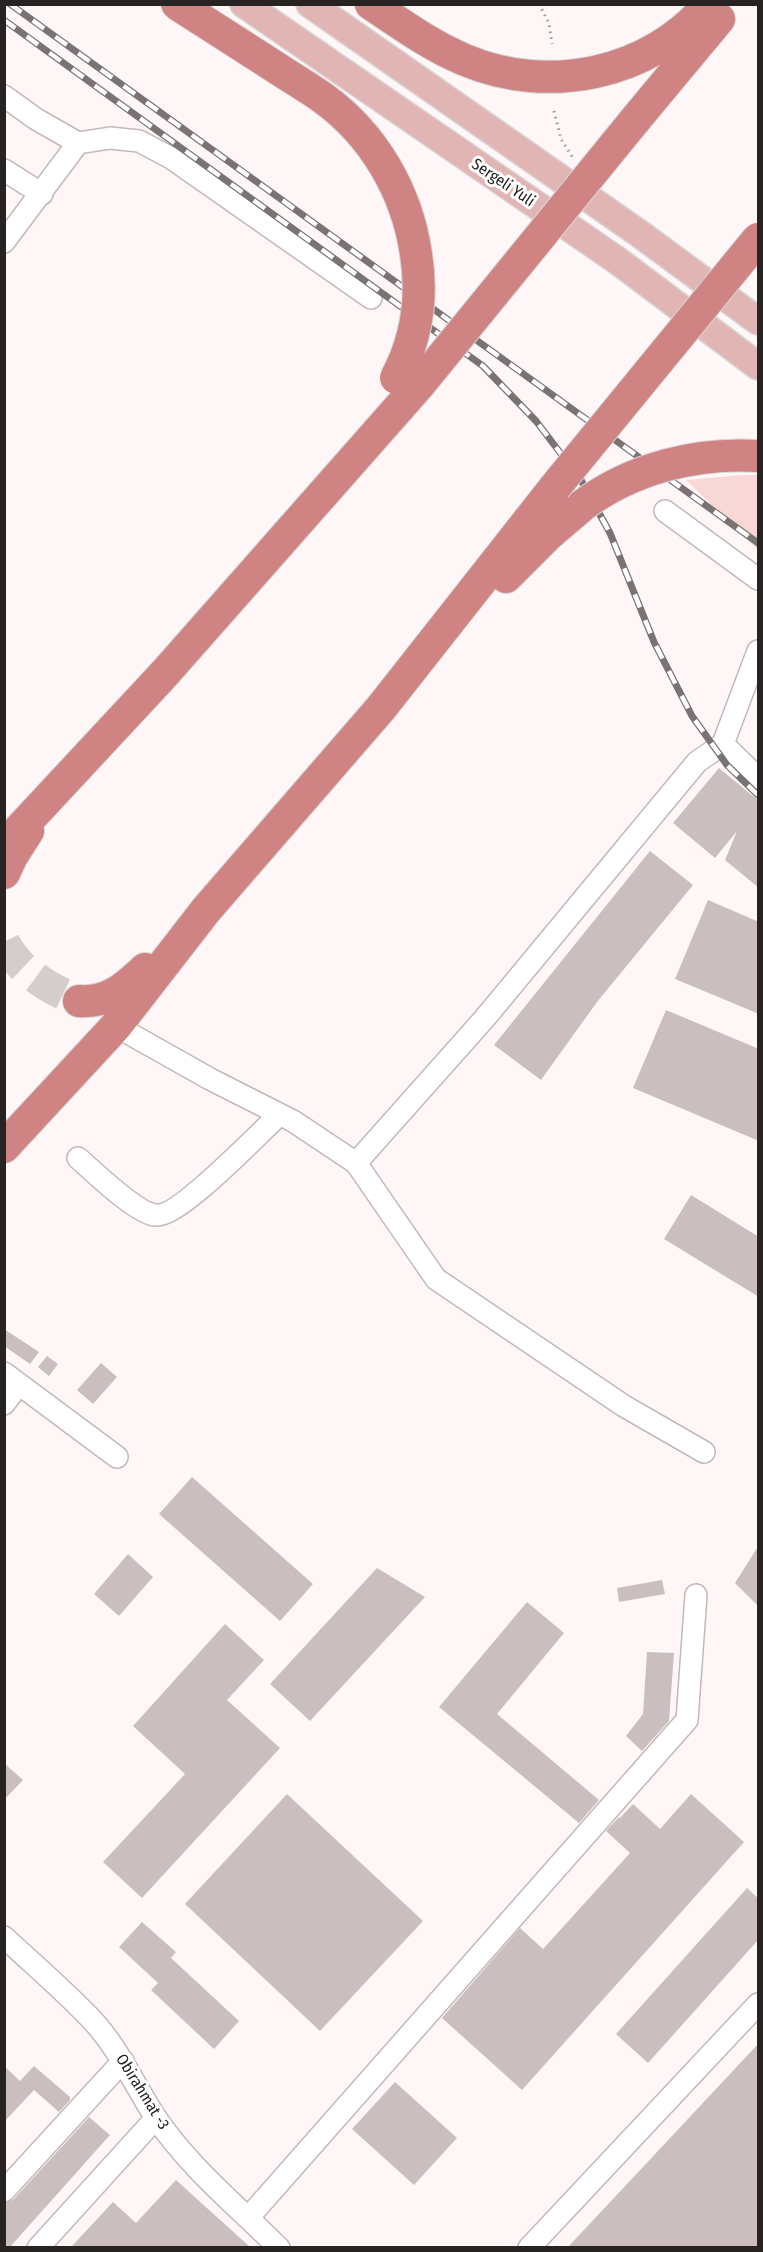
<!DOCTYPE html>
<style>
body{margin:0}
#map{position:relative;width:763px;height:2252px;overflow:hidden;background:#fff7f7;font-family:"Fira Sans Condensed",sans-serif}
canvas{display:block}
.frame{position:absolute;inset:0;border:6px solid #272322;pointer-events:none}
</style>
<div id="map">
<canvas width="763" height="2252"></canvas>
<div class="frame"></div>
</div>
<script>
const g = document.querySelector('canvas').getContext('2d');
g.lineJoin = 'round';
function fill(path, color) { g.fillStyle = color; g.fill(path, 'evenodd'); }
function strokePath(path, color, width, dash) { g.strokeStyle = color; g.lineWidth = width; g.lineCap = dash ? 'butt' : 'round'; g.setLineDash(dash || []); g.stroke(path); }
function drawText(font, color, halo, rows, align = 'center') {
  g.font = font + ' "Fira Sans Condensed",sans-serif'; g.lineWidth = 6; g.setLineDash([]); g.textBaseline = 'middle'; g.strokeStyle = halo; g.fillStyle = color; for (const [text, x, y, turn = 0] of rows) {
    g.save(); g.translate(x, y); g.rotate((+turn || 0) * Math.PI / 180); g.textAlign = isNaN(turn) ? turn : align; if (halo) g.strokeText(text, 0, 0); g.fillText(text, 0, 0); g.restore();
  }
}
const green = new Path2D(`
 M742,475H758V550L686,480Z`);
const building = new Path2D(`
 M719,768L759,801V888L725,860L737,831L715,858L673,823Z
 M650,851L693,885L597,1002L541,1080L494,1045Z
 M708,900L759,922V1014L675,979Z
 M666,1010L759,1049V1141L633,1088Z
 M691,1195L759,1237V1297L664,1239Z
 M4,1329L39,1352L30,1364L4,1346Z
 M47,1356L58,1364L49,1376L38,1367Z
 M101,1363L117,1377L93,1404L77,1390Z
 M192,1477L313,1584L280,1621L159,1514Z
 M759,1545V1607L735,1583Z
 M128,1554L153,1577L119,1616L94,1594Z
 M377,1568L425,1597L310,1721L270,1684Z
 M662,1580L665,1594L619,1602L617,1588Z
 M527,1602L564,1633L497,1714L599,1800L579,1823L439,1707Z
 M225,1624L264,1660L227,1700L280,1748L142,1898L103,1862L185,1774L133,1726Z
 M647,1652L674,1653L669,1721L642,1751L626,1736L643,1714Z
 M4,1763L23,1780L4,1800Z
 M287,1794L423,1921L320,2031L185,1904Z
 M691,1794L744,1842L522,2090L442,2018L520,1928L543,1949L630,1853L606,1831L619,1817L620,1818L633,1804L660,1829Z
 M747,1888L759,1899V1939L648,2063L616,2034Z
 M142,1922L176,1952L171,1958L239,2021L214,2049L151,1990L158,1983L119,1947Z
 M759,2043V2247H568Z
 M4,2066L20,2081L34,2066L70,2097V2100L59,2112L34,2090L4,2122Z
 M395,2082L457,2138L414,2185L352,2129Z
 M89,2117L110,2135L10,2247H4V2203L13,2200Z
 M176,2180L250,2247H71L113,2202L136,2223Z`);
const highwayTunnel = new Path2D(`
 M4,942C19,971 49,989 79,1001`);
const path = new Path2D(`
 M539,4L549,23L552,44
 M554,111L561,139L573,158`);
const minor = new Path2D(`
 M4,96L36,119L78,143L110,138L139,141L171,158L371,298
 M4,170L42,194
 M4,242L78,143
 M665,511L758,579
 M723,744L758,778
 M116,1026L210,1079L293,1121L356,1163L436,1279L624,1406L704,1452
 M78,1158C94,1172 136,1213 155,1215C178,1219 259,1133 279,1115
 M356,1163L485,1018L697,762L723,744L758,651
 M4,1373L117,1457
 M4,1404L19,1384
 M4,1937C34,1965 66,1992 94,2022C120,2051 135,2086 156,2118C189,2167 237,2206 279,2248
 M4,2191L123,2061
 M248,2218L687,1720L696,1595
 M38,2248L156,2118
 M529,2248L758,2004`);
const major = new Path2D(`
 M244,4L618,261L758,366
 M310,4L640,234L758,321`);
const highway = new Path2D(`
 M371,4C401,24 431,46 465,60C548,95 650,75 709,4
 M635,120L719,19
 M506,577L549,534L583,505
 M4,846L165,673L419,385
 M4,873L12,856L28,831
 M79,1001C108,1003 125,988 145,969
 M4,1147L116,1026L206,910L381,708L555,487`);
const rail = new Path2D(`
 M10,4L758,543
 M4,20L483,366L536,421L581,480L610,533L654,642L692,716L727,765L758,795`);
const highwayBridge = new Path2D(`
 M177,4C208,24 239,44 269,63C287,75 306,86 323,98C374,135 407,192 416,254C423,298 417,339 396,378
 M419,385L635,120
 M555,487L758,239
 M583,505C633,468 697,452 758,456`);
const streetNames = [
 ["Sergeli Yuli",503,183,34],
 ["Obirahmat -3",142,2092,58]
];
fill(green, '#f8d8d7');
fill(building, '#cabebe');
strokePath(highwayTunnel, '#d4cdcc', 32, [32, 16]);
strokePath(minor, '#c4b8b8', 24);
strokePath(major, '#d8d7d7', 30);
strokePath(highway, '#d8d7d7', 34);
strokePath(path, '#9d9797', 3, [1.5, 4.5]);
strokePath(minor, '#fff', 21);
strokePath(major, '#e2b5b5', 27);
strokePath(highway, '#cf8483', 32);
strokePath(rail, '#797373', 7);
strokePath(rail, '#fff', 4.5, [14]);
strokePath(highwayBridge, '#d8d7d7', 34, []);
strokePath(highwayBridge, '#cf8483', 32);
drawText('16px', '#272322', '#fff', streetNames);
</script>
